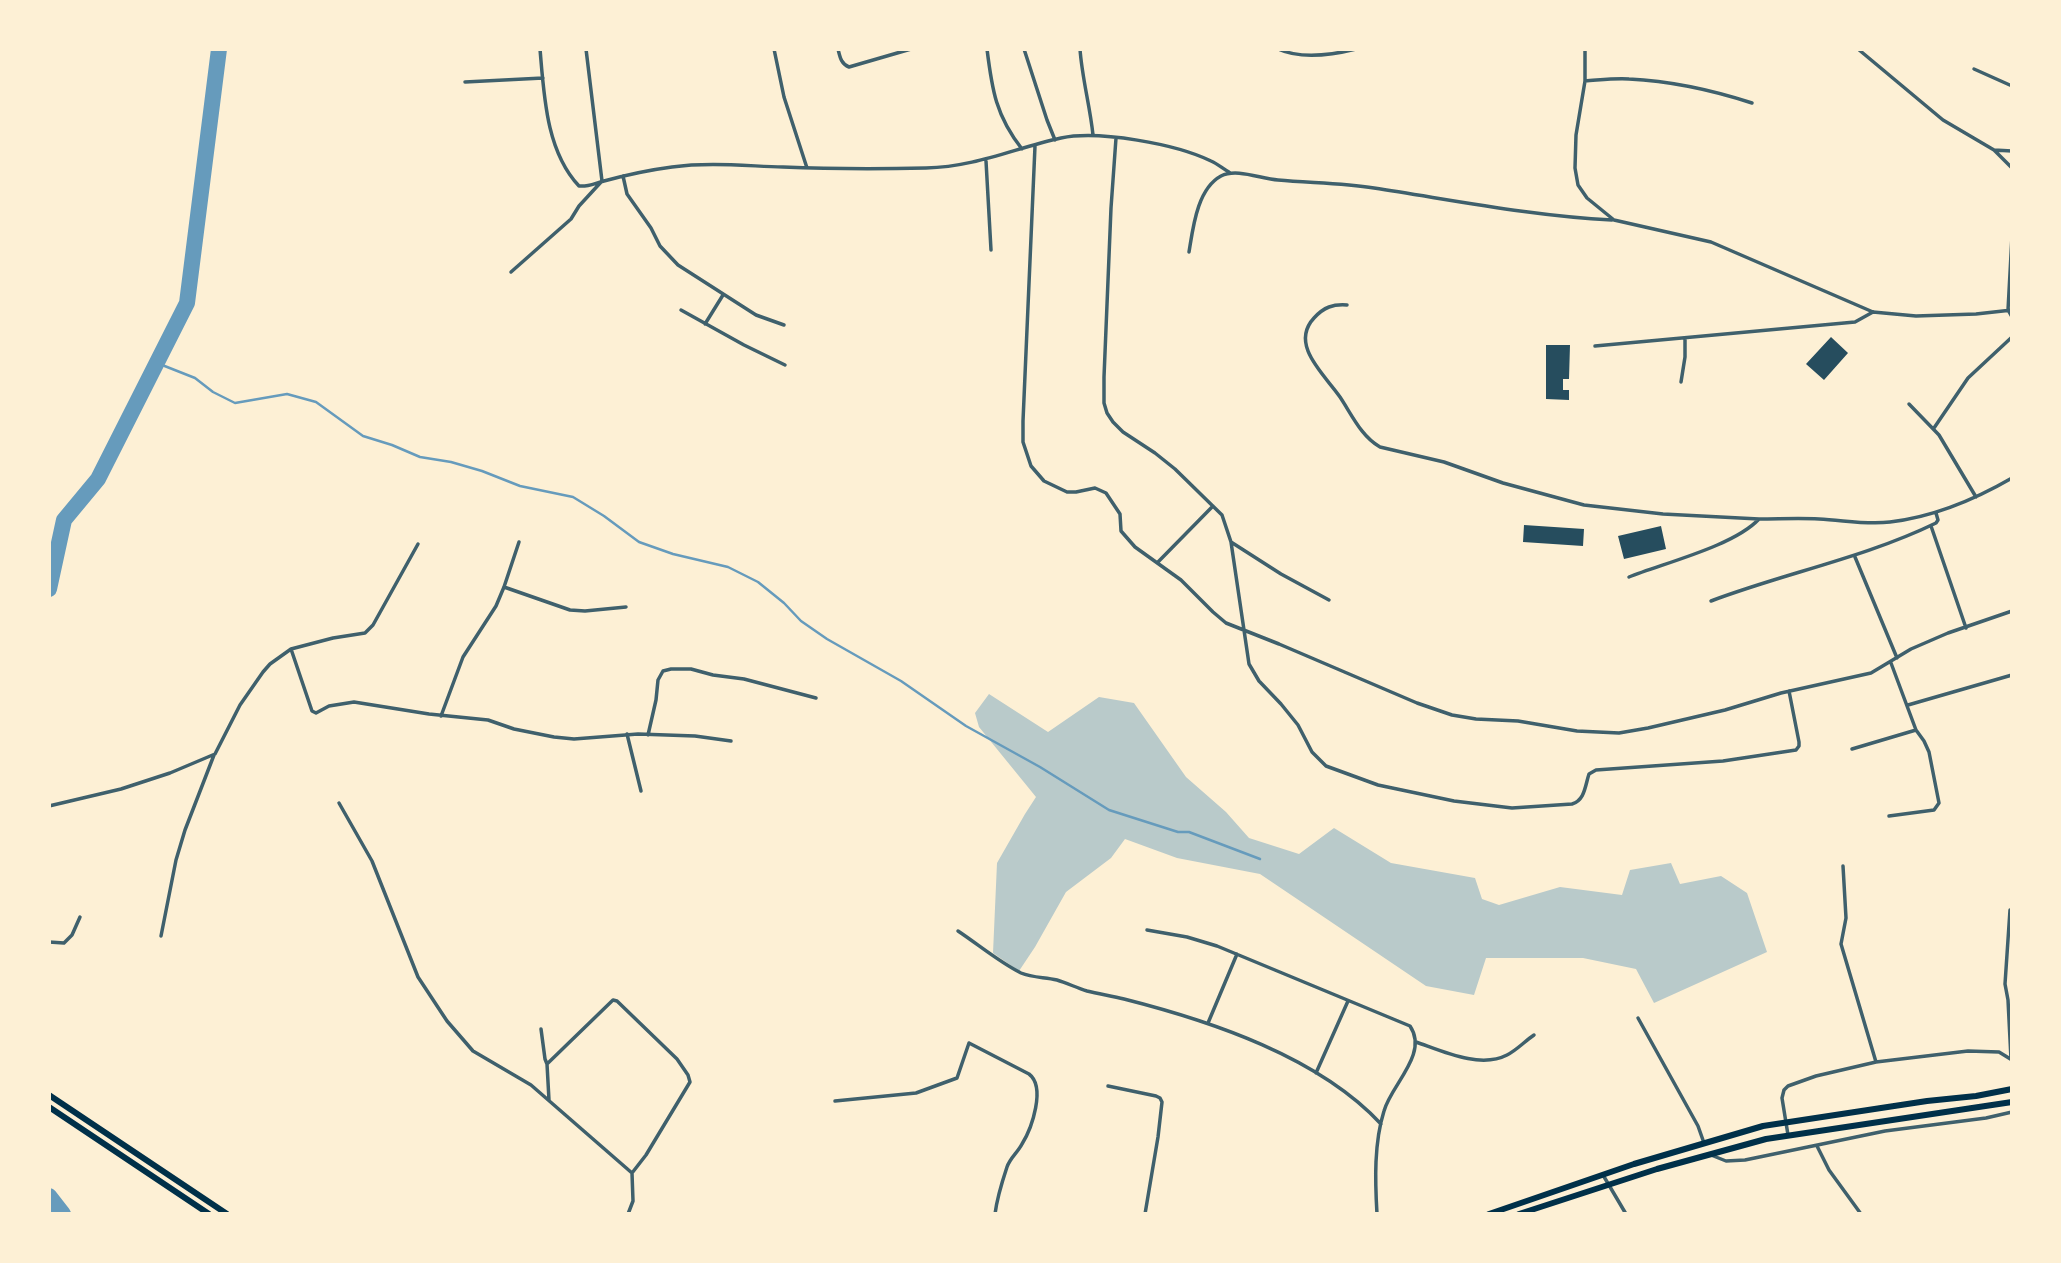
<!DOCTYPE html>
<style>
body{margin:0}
#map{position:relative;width:2061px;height:1263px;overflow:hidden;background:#fdf0d5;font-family:Poppins,sans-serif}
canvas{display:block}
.frame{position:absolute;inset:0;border:51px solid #fdf0d5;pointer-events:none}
</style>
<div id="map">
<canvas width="2061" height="1263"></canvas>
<div class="frame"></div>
</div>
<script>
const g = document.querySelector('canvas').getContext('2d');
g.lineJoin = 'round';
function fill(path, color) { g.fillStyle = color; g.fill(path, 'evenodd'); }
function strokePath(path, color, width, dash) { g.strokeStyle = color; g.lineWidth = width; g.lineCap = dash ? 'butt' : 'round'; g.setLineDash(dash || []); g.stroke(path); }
const green = new Path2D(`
 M989,694L1048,732L1099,697L1134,703L1186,777L1226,812L1249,838L1299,854L1334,828L1391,863L1475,878L1482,899L1499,905L1560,887L1622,895L1630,870L1671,863L1680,884L1721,876L1747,893L1767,952L1654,1003L1636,969L1583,958H1486L1474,995L1426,986L1260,874L1177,858L1125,839L1111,858L1066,892L1035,947L1019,971L993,953L997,863L1025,814L1036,797L979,727L975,713Z`);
const stream = new Path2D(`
 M157,363L195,378L213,392L235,403L287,394L316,402L363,436L392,445L420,457L451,462L482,471L520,486L573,497L604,516L639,542L673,554L728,567L758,582L784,603L801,621L827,639L901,681L966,726L1040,767L1109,810L1178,832H1189L1260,859`);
const river = new Path2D(`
 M49,589L64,520L98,479L187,303L219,49
 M49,1196L63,1214`);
const building = new Path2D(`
 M1831,337L1848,353L1824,380L1806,364Z
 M1546,345H1570L1569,379H1563V390H1569V400L1546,399Z
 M1524,525L1584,529L1583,546L1523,542Z
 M1661,526L1666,549L1624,559L1618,536Z`);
const minor = new Path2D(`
 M540,49C544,95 546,151 579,186C589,187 595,183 604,181C626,175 649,170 672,167C709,162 746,166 783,167C831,169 879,169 926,168C975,167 1015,148 1061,138C1099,130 1176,144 1211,161C1218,164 1223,169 1229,172
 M774,49L784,97L807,168
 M838,49C840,57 841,64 849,67L911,49
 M987,49C992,90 996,116 1022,149
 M1024,49L1047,120L1055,140
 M1080,49C1082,78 1090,106 1093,135
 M1278,49C1302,60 1332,55 1356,49
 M1585,49V81L1576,135L1575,168L1578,185L1587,198L1614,220L1711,242L1873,312L1916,316L1976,314L2012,310
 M1858,49L1943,120L1994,150L2012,151
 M1974,69L2012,86
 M1585,81C1600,80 1615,78 1629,79C1671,81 1712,90 1752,103
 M465,82L543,78
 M1116,138L1111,208L1104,377V403L1107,413L1113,422L1123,432L1155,453L1175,469L1222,515L1231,542L1249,664L1259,681L1281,704L1298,725L1312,752L1326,766L1378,785L1454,801L1512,808L1572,804C1585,800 1585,786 1589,774L1596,770L1723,761L1796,750L1799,746V742L1789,691
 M1035,146L1023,421V442L1031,466L1044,481L1067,492H1076L1095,488L1106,493L1120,514L1121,531L1135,547L1181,580L1213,612L1226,623L1279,644L1417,703L1452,715L1476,719L1518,721L1577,731L1619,733L1648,728L1725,710L1781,693L1871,673L1911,649L1948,633L2012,611
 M1994,150L2012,168
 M986,161L991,250
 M623,176L627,194L651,228L660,246L678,265L756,315L784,325
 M2012,236L2008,310L2012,317
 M1189,252C1193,228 1197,189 1221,176C1237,168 1261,179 1278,180C1310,183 1342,183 1374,188C1453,200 1532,216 1612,220
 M511,272L571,219L579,206L602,181L586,49
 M1347,305C1333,304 1324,307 1314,318C1289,345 1325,375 1340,397C1352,415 1361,436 1380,447L1444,462L1503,483L1584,505L1663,514L1759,519
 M681,310L744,345L785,365
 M705,324L723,295
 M1595,346L1855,322L1873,312
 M1681,382L1685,357V338
 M1909,404L1939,435L1976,497
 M1934,428L1968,378L2012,337
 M1931,526L1966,628
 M1231,542L1281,574L1329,600
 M1855,557L1897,658
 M1158,562L1213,506
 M1629,577C1664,563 1734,546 1759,519C1779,519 1799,518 1819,519C1843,520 1866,525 1890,522C1933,517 1974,500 2012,478
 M504,587L570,610L585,611L626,607
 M1711,601C1785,573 1864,558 1936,523L1938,520L1936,513
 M291,649L312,711L316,713L329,706L354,702L429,714L488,720L514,729L554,737L574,739L638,734L695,736L731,741
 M1908,705L2012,675
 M441,716L463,657L496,606L504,587L519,542
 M627,734L641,791
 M648,735L656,700L658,680L663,671L671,669H691L713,675L744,679L816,698
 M1852,749L1916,730
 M339,803L372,861L418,977L447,1021L473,1051L531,1085L632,1173L633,1201L628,1214
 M49,806L121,789L170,773L215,754L240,705L263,672L270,664L291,649L333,638L365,633L373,625L418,544
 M1889,816L1934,810L1939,803L1929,752L1924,741L1916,730L1891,663
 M1843,866L1846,918L1841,944L1876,1062
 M2010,910L2005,984L2008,1000L2011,1059
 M1147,930L1187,937L1217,946L1410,1026C1429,1054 1391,1085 1384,1111C1374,1143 1375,1180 1377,1214
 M958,931C979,945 999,962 1021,973C1033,978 1045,977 1057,980C1067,983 1077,988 1087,991C1099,994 1112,996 1124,999C1211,1021 1319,1057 1381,1124
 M161,936L176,860L185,830L214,755
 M49,942L64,943L72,935L80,917
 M1638,1018L1698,1126L1704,1143
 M1208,1023L1237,954
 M541,1029L545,1059L547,1064L549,1100
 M1416,1042C1442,1051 1480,1069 1507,1055C1517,1050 1525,1041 1534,1035
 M547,1064L613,1000L617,1001L677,1059L688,1075L690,1082L646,1155L632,1173
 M1316,1073L1348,1001
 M1108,1086L1156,1096L1160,1098L1162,1102L1158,1137L1145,1214
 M835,1101L916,1093L957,1078L969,1043L1029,1074C1046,1087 1032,1128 1022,1144C1018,1152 1010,1158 1007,1167C1002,1182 997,1198 995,1214
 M1788,1135L1782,1098L1784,1090L1788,1086L1816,1076L1876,1062L1968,1051L1999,1052L2012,1060
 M1817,1146L1829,1170L1861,1214
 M1711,1155L1726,1161L1745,1160L1885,1131L1986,1118L2012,1112
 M1603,1175L1626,1214
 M1408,1214H1422`);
const trunk = new Path2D(`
 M49,1095L227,1214
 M49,1107L209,1214
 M1489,1214L1634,1164L1763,1126L1927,1101L1976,1096L2012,1089
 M1519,1214L1657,1169L1766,1139L2012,1102`);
fill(green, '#b9caca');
strokePath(stream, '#669bbc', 2.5);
strokePath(river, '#669bbc', 16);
fill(building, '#264d5e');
strokePath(minor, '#3f606c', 3.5);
strokePath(trunk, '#003049', 6);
</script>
